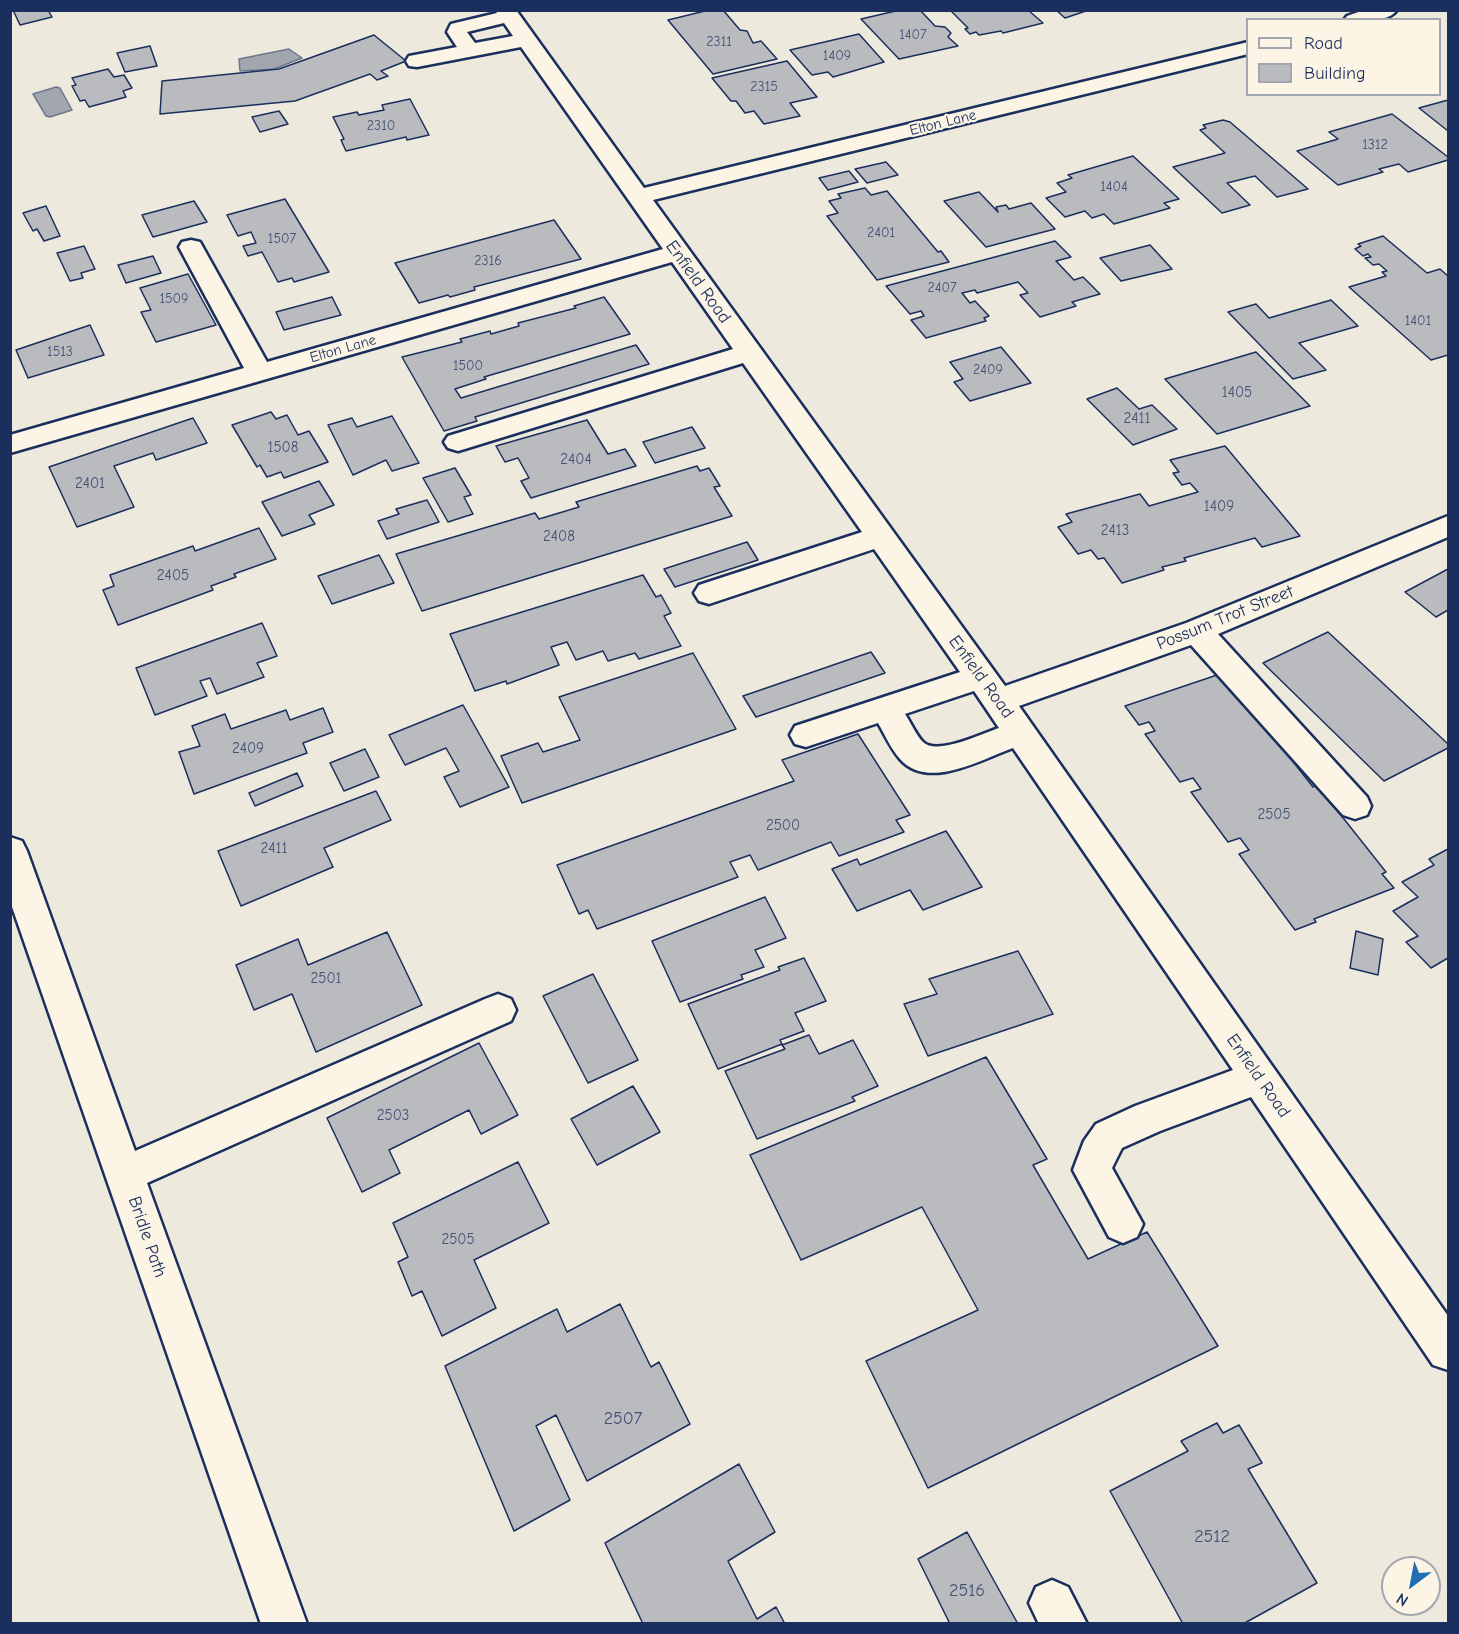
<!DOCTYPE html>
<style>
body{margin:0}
#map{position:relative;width:1459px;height:1634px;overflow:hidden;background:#eee9dd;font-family:"Comic Neue",sans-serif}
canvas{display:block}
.frame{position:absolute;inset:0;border:12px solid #1b2f5e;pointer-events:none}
.legend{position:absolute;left:1246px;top:18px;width:195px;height:78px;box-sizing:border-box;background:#fcf5e5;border:2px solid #a2a6af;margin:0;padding:8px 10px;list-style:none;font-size:18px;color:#1b2f5e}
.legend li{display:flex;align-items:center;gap:12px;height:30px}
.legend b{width:30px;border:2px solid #a2a6af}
.north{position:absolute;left:1381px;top:1556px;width:60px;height:60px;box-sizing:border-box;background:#fcf5e5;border:2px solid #a2a6af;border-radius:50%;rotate:212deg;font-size:16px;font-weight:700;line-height:24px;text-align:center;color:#1b2f5e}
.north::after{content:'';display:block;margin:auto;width:21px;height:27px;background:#1f6fb2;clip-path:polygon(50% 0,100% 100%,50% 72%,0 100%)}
</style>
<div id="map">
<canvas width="1459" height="1634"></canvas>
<div class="frame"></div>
<ul class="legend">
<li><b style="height:8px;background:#fcf5e5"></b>Road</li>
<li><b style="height:16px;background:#babbbe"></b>Building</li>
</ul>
<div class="north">N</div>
</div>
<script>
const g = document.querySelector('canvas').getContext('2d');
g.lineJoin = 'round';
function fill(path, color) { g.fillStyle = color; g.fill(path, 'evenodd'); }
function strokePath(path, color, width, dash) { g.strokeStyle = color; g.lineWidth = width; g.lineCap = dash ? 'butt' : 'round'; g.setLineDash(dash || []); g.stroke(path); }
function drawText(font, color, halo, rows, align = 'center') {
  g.font = font + ' "Comic Neue",sans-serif'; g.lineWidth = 4.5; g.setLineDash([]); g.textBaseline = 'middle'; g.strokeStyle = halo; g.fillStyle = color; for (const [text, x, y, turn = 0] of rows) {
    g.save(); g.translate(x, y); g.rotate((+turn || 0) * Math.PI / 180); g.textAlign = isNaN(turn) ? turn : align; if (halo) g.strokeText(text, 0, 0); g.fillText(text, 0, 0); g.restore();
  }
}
const water = new Path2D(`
 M289,49L302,58L274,69L240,71L239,59Z
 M56,87L60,88L72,110L50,117L46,116L33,94Z`);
const building = new Path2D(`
 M13,10H48L52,17L20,25Z
 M709,10H723L740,30L747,31L753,43L761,41L777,59L713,74L668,20Z
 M900,10H920L935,26L945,27L951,33L948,37L958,46L899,59L861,19Z
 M950,10H1028L1043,23L1003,33L1001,31L979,35L976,32L970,34L965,29L968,28Z
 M1056,10H1089L1065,18Z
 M859,34L884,62L833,77L828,72L812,75L790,50Z
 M374,35L406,61L381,71L388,76L377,80L370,74L295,101L160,114L162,81L279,69Z
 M150,46L157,66L125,72L117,53Z
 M787,61L817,97L790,103L800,116L764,124L754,111L745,113L736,101H731L712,78Z
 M108,69L114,77L124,75L132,88L123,91L126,97L89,107L85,100L80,101L72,86L76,85L72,78Z
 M410,99L429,135L407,140L406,137L346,151L341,140L344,139L333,117L357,112L359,115L384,110L382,105Z
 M1448,100V131L1419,108Z
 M279,111L288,124L260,132L252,117Z
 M1392,114L1448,157V160L1408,172L1399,164L1379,169L1383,172L1338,185L1297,151L1338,139L1329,132Z
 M1223,120L1230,122L1308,189L1277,197L1255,176L1227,183L1250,205L1222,213L1173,167L1225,153L1200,130L1206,128L1203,125Z
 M1133,156L1179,199L1164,203L1170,208L1114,224L1104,214L1092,218L1085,211L1065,217L1046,198L1066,192L1057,183L1072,178L1068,175Z
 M886,162L898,175L867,183L855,169Z
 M849,171L858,182L828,190L819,178Z
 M865,188L871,195L887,191L938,252L941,251L949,262L877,280L827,216L838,213L829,201L841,198L838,194Z
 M979,192L998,212L996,207L1006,205L1009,209L1031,203L1055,229L986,247L944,201Z
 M285,199L329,272L294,282L292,278L278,282L262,252L248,256L243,246L256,243L251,232L238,236L227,215Z
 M194,201L207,222L153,237L142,215Z
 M46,206L60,236L44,241L37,229L33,231L23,213Z
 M554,220L581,259L474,287L475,290L450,297L448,295L419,303L395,263Z
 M1383,236L1427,273L1440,269L1448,276V355L1431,360L1349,287L1386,276L1382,272L1387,271L1379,264L1373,265L1365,258L1371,257L1368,254L1363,256L1355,249L1361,246L1358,244Z
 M1055,241L1071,257L1056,261L1074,280L1083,277L1100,294L1072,302L1076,306L1040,317L1020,295L1028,293L1018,282L977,293L975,290L962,293L970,303L975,301L989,316L984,318L986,321L926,338L911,320L924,316L921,311L910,314L886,286Z
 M1150,245L1172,269L1121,281L1100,258Z
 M84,246L95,269L81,273L83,278L70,281L57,253Z
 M153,256L161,273L126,283L118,265Z
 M188,274L216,325L156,342L141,312L151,310L140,288Z
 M332,297L341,315L284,330L276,312Z
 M604,297L630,334L484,377L486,379L455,389L461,398L636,345L649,364L475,417L477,421L444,431L402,357L462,342L460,339L490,331L491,334L519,326L518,323L576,308L574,306Z
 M1331,300L1358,326L1299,343L1326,370L1293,379L1228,312L1256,304L1269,318Z
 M90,325L104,355L28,378L16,350Z
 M1001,347L1031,383L970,401L954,382L963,379L950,362Z
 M1256,352L1310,406L1217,434L1165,379Z
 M1117,388L1139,409L1152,405L1177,429L1133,445L1087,399Z
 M271,412L276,419L287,415L298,435L309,431L328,462L284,478L281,472L267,477L260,465L257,467L232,425Z
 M392,416L419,463L392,471L386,460L353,475L328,425L352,418L357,427Z
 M193,418L207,443L156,460L153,453L114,466L134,507L77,527L49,467Z
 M587,420L608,454L625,449L636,466L531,498L521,481L529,478L518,458L505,462L496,446Z
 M692,427L705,448L655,463L643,442Z
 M1225,446L1300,536L1262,547L1255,538L1184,558L1186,561L1162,567L1164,570L1122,583L1104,558L1098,559L1091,550L1078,554L1058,527L1072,522L1066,514L1140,494L1149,506L1198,492L1190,483L1182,485L1173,473L1179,472L1170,460Z
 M697,466L700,471L709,468L720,486L714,487L732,516L422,611L396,554L535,513L539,519L579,507L576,502Z
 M455,468L471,495L464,497L473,514L448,522L423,478Z
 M319,481L334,505L309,515L315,524L282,536L262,502Z
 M427,500L439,522L387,539L378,521L399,514L396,509Z
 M259,528L276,559L234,574L236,577L211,586L213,590L118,625L103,590L114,586L110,575L193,546L195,551Z
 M747,542L758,560L675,587L664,569Z
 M379,555L394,583L332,604L318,576Z
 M1448,569V610L1436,617L1405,592Z
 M643,575L656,597L661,595L671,613L664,616L681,646L639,659L635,653L608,661L603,651L576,660L567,642L551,647L559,665L507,684L506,681L475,691L450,634Z
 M262,623L277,656L257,663L264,677L217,694L210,678L200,681L207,696L155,715L136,668Z
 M1328,632L1448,744V748L1384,781L1263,663Z
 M871,652L885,673L756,717L743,696Z
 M693,653L736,729L522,803L501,756L538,743L543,752L580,740L559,697Z
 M1223,673L1313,787L1317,785L1386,872L1382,874L1394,888L1314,919L1316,922L1295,930L1239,854L1249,850L1240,838L1228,842L1191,792L1201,789L1193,778L1180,782L1145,734L1155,731L1149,722L1139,725L1125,706Z
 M463,705L509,787L460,807L444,777L459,771L446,748L405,765L389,735Z
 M323,708L333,732L303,743L307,753L194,794L179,752L200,746L192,726L225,714L231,729L286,710L290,720Z
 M858,734L910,815L896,820L904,832L839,856L831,842L758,870L750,855L730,862L738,877L597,929L588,910L579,914L557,865L794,781L782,760Z
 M365,749L379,777L344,791L330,763Z
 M297,773L303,786L255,806L249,793Z
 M376,791L391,820L324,848L333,867L241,906L218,851Z
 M946,831L982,887L923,910L910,890L857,911L832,869L857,859L860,865Z
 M1448,849V958L1431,968L1406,942L1418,936L1393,911L1418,897L1402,882L1434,865L1429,859Z
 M765,897L786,938L755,950L764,967L741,975L743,979L680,1002L652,941Z
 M1356,931L1383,939L1378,975L1350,968Z
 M387,932L422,1005L316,1052L292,994L254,1010L236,965L298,939L308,965Z
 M1018,951L1053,1014L928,1056L904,1004L937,994L929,979Z
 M804,958L826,1001L795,1013L804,1031L780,1040L782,1044L718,1069L688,1004L780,970L778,967Z
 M593,974L638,1060L588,1083L543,996Z
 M809,1035L819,1054L853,1040L878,1086L852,1097L855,1101L757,1139L725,1071L785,1049L782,1045Z
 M479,1043L518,1115L481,1134L469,1110L389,1150L400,1173L362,1192L327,1118Z
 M986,1057L1047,1159L1033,1165L1088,1259L1147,1232L1218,1346L928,1488L866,1361L978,1310L922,1207L801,1260L750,1155Z
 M633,1086L660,1132L597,1165L571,1119Z
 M518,1162L549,1223L474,1260L496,1308L442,1336L422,1291L412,1296L398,1262L408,1257L393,1223Z
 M620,1304L651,1367L659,1362L690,1424L587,1481L556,1415L536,1426L570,1500L514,1531L445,1366L557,1309L567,1332Z
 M1217,1423L1223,1433L1239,1425L1262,1463L1248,1469L1317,1583L1243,1624H1183L1110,1491L1188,1451L1181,1441Z
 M739,1464L775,1532L728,1561L757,1619L776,1607L785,1624H643L605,1543Z
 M967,1532L1018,1624H950L918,1559Z`);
const minor = new Path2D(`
 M495,10H516L644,188L1248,42V54L653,200L1005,686L1186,623L1448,516V537L1218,634L1367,797L1371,806L1367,815L1355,819L1343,815L1191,645L1019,706L1448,1316V1370L1433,1365L1251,1097L1160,1131L1122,1148L1112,1168L1143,1224L1137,1237L1123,1243L1109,1237L1073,1170L1084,1141L1096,1124L1135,1106L1233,1070L1013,748C982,759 928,791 900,759C891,749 885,735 878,723L806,747L795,744L790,735L795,726L960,672L874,549L709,604L699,601L694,593L699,585L862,532L743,363L468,448L458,451L448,448L444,442L448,436L733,349L672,262L10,453V435L244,368L179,247L182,242L191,240L200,242L267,362L663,249L521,47L417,67L409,66L406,61L409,56L457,47L447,32L451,24L497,13ZM504,23L513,36L475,43L467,32ZM974,691L999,728C983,733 937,756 923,742C916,735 911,723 905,714Z
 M1364,10H1397C1387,24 1359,20 1344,20L1347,16Z
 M10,837L22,841L27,851L135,1151L485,999L498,994L511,999L516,1010L511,1021L147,1183L307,1624H261L10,901Z
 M1052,1580L1068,1587L1087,1624H1039L1029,1603L1036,1587Z`);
const farNumbernames = [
 ["1407",913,35],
 ["2311",719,42],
 ["1409",837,56],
 ["2315",764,87],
 ["2310",381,126],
 ["1312",1375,145],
 ["1404",1114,187],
 ["2401",881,233],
 ["1507",282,239],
 ["2316",488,261],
 ["2407",942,288],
 ["1509",174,299],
 ["1401",1418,321],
 ["1513",60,352],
 ["1500",468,366],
 ["2409",988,370]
];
const farStreetnames = [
 ["Elton Lane",943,123,-14],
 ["Elton Lane",343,349,-16]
];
const numberNames = [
 ["1405",1237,393],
 ["2411",1137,419],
 ["1508",283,448],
 ["2404",576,460],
 ["2401",90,484],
 ["1409",1219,507],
 ["2413",1115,531],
 ["2408",559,537],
 ["2405",173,576],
 ["2409",248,749],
 ["2505",1274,815],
 ["2500",783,826],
 ["2411",274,849],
 ["2501",326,979],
 ["2503",393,1116],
 ["2505",458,1240]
];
const streetNames = [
 ["Enfield Road",698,282,54],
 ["Possum Trot Street",1225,618,-22],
 ["Enfield Road",981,677,54],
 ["Enfield Road",1258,1076,55],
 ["Bridle Path",147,1237,71]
];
const nearNumbernames = [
 ["2507",623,1419],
 ["2512",1212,1537],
 ["2516",967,1591]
];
fill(water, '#a2a7af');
strokePath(water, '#6c778f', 1.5);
fill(building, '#babbbe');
strokePath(building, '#1b2f5e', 1.5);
strokePath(minor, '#1b2f5e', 5);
fill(minor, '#fcf5e5');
drawText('14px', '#435276', null, farNumbernames);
drawText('15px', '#1b2f5e', '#fcf5e5', farStreetnames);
drawText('15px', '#435276', null, numberNames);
drawText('18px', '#1b2f5e', '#fcf5e5', streetNames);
drawText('18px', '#435276', null, nearNumbernames);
</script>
